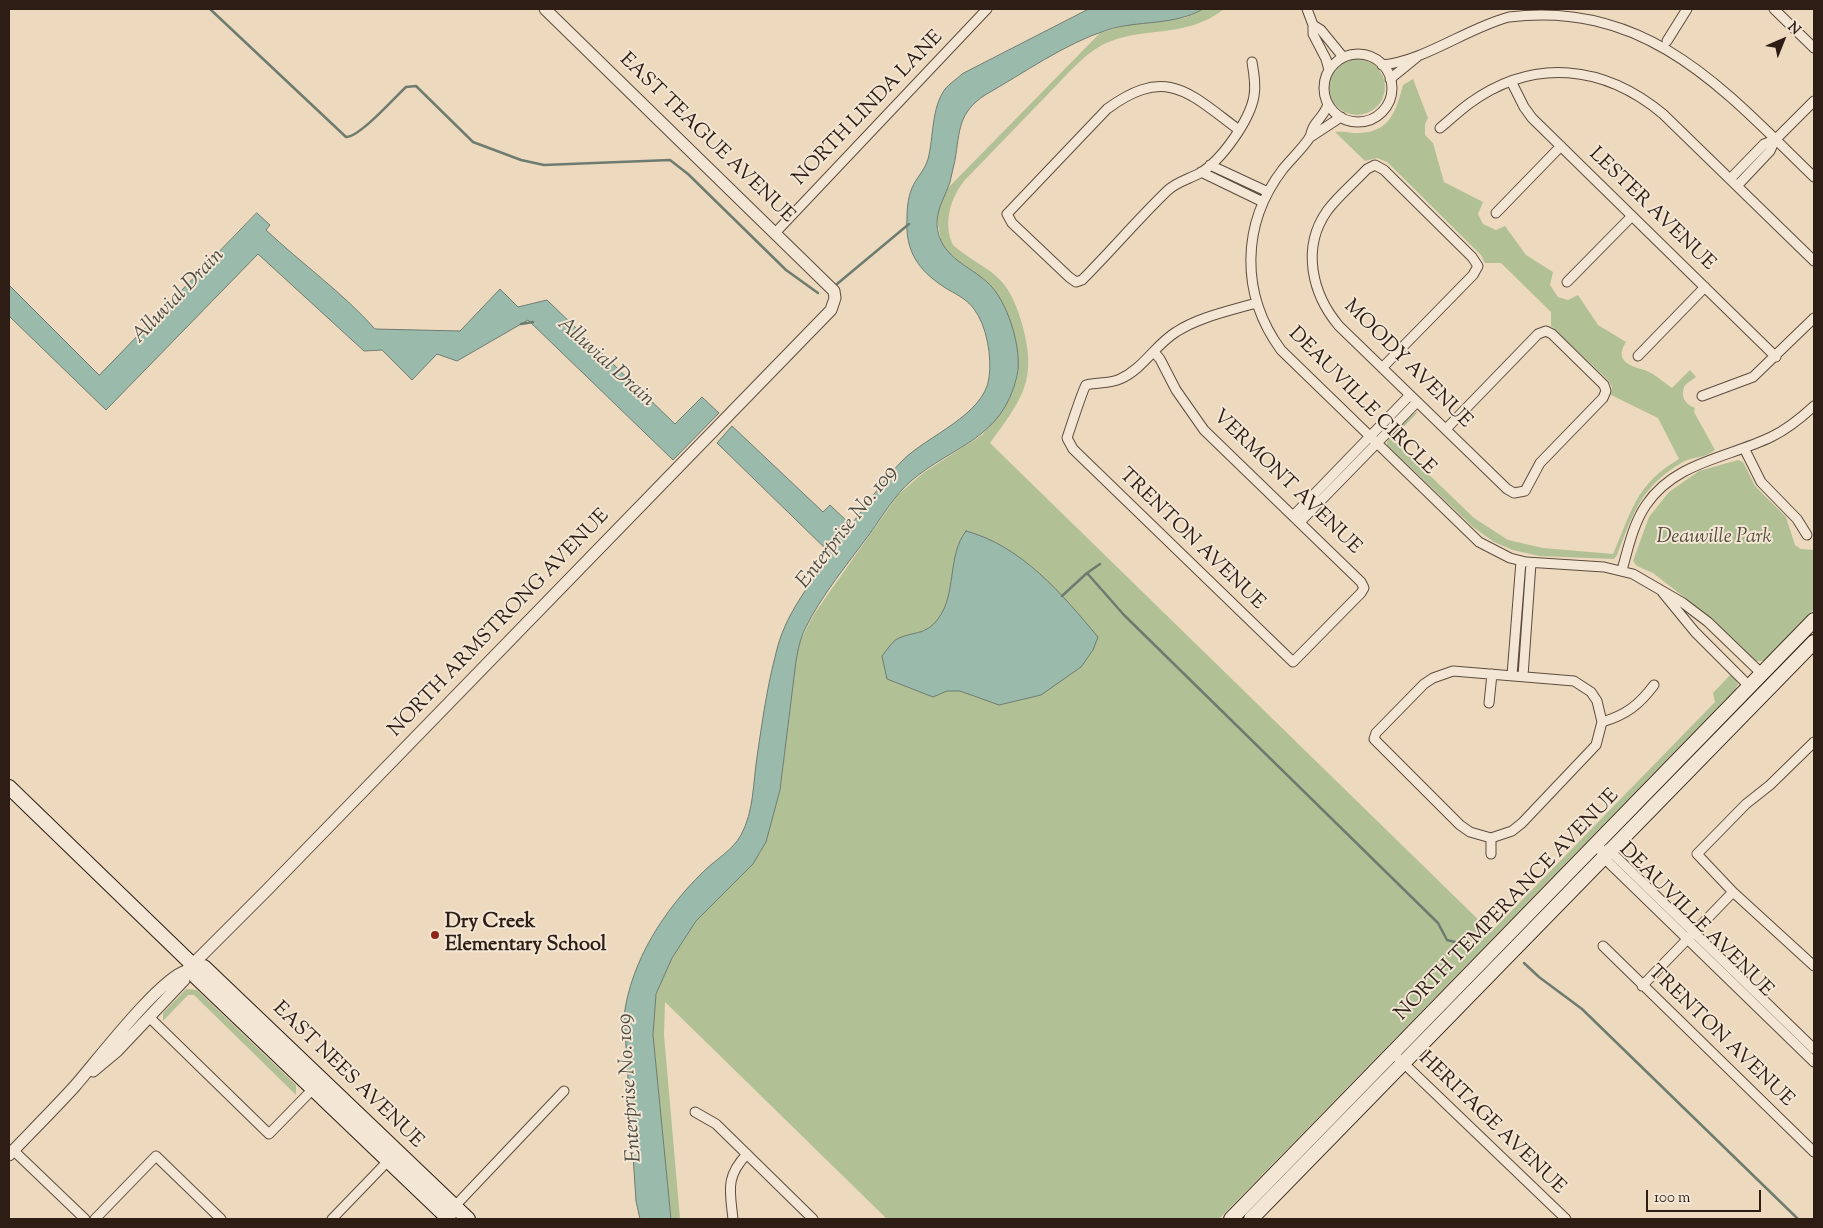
<!DOCTYPE html>
<style>
body{margin:0}
#map{position:relative;width:1823px;height:1228px;overflow:hidden;background:#edd9bd;font-family:"Sorts Mill Goudy",serif}
canvas{display:block}
.frame{position:absolute;inset:0;border:10px solid #2d1d15;pointer-events:none}
.north{position:absolute;left:1758px;top:15px;width:50px;height:50px;-webkit-text-stroke:4px #f3e6d4;paint-order:stroke;rotate:44deg;font-size:14px;font-weight:700;line-height:20px;text-align:center;color:#2d1d15}
.north::after{content:'';display:block;margin:auto;width:18px;height:22px;background:#2d1d15;clip-path:polygon(50% 0,100% 100%,50% 72%,0 100%)}
.scale{position:absolute;left:1646px;top:1190px;width:115px;height:22px;box-sizing:border-box;border:2px solid #2d1d15;border-top:0;padding-left:6px;font-size:15px;line-height:18px;white-space:nowrap;color:#2d1d15;-webkit-text-stroke:4px #f3e6d4;paint-order:stroke}
</style>
<div id="map">
<canvas width="1823" height="1228"></canvas>
<div class="frame"></div>
<div class="north">N</div>
<div class="scale">100 m</div>
</div>
<script>
const g = document.querySelector('canvas').getContext('2d');
g.lineJoin = 'round';
function fill(path, color) { g.fillStyle = color; g.fill(path, 'evenodd'); }
function strokePath(path, color, width, dash) { g.strokeStyle = color; g.lineWidth = width; g.lineCap = dash ? 'butt' : 'round'; g.setLineDash(dash || []); g.stroke(path); }
function drawText(font, color, halo, rows, align = 'center') {
  g.font = font + ' "Sorts Mill Goudy",serif'; g.lineWidth = 4; g.setLineDash([]); g.textBaseline = 'middle'; g.strokeStyle = halo; g.fillStyle = color; for (const [text, x, y, turn = 0] of rows) {
    g.save(); g.translate(x, y); g.rotate((+turn || 0) * Math.PI / 180); g.textAlign = isNaN(turn) ? turn : align; if (halo) g.strokeText(text, 0, 0); g.fillText(text, 0, 0); g.restore();
  }
}
const green = new Path2D(`
 M1203,9H1224C1185,40 1141,25 1102,45C1082,56 1067,75 1051,91C1022,121 993,151 964,181C950,199 943,224 953,245C968,259 989,267 1002,282C1012,293 1018,310 1022,324C1038,380 1022,399 990,443L1491,932L1715,702L1713,693L1731,674L1738,684L1736,689L1219,1219H887L665,1002L664,1035L680,1219H671L653,1035L656,994L672,958L696,921L743,874L761,852L780,791L796,661L799,643L814,614L898,495L923,473L982,435L994,421L1013,389L1018,374L1017,358L988,282L957,261L942,246L937,219L938,207L947,189L1100,33L1127,25L1185,18Z
 M1329 87a28 28 0 1 1 56 0a28 28 0 1 1-56 0Z
 M1413,79L1428,118L1425,124V135L1433,143L1444,182L1483,202L1478,214L1483,224L1496,230L1505,226L1526,255L1553,272L1550,285L1558,297L1568,300L1578,295L1598,325L1626,342C1615,359 1627,365 1641,369C1652,371 1663,382 1672,388L1690,370L1696,377L1685,385C1680,395 1684,404 1695,408L1694,412L1715,450C1704,459 1693,456 1683,462C1641,486 1633,513 1617,555L1614,559L1539,556L1513,550L1494,542L1473,527L1387,445C1387,434 1408,413 1418,412L1392,439L1474,518L1508,540L1543,548L1613,554C1632,511 1635,485 1679,459L1658,418L1611,395L1612,387L1608,380L1551,326V312L1501,263H1485L1481,255L1387,162L1377,158L1365,161L1335,132C1344,130 1351,134 1359,133C1391,132 1396,110 1403,85Z
 M1738,460L1743,462L1755,486L1786,517L1795,545L1801,549L1814,550V609L1764,661H1755L1711,618L1653,573L1637,566L1633,561L1649,517L1669,492L1699,471Z
 M186,989L197,990L296,1085V1095L194,995H188L163,1021V1013Z`);
const water = new Path2D(`
 M1089,9H1203C1174,26 1138,20 1107,30C1064,44 1024,73 985,95C958,113 960,130 955,160C953,167 952,175 950,182C944,200 934,212 938,232C944,258 969,266 987,282C1007,299 1023,349 1017,376C1002,440 953,445 911,481C895,495 883,515 871,532C850,561 820,597 805,629C800,639 798,650 796,661L780,790L766,842L753,864L696,921L672,958L656,994L653,1035L671,1219H640L636,1201L624,1016C631,961 664,910 703,872C716,859 732,851 741,835C754,811 753,783 757,757C762,723 767,687 776,653C785,614 809,586 831,554L717,443L732,426L823,512L830,505L851,525C868,503 883,480 903,460C927,436 984,415 989,378C992,357 987,326 974,309C966,298 955,294 944,287C918,270 905,251 907,218C907,209 908,197 912,188C916,178 925,170 928,159C934,136 931,109 945,89C949,84 957,79 962,74Z
 M257,213L270,225L266,230C302,264 342,292 375,329L460,331L500,289L518,307L547,300L675,424L702,397L719,413L673,460L528,320L457,361L437,354L412,380L382,350L364,351L258,254L106,410L9,316V285L99,375Z
 M966,531C1022,546 1062,594 1098,637L1093,650L1081,667L1041,695L999,705L960,691H947L933,697L887,679L882,656C886,651 892,642 897,639C913,631 925,636 938,619C957,594 947,555 966,531Z`);
const stream = new Path2D(`
 M210,9L346,137C360,137 395,97 406,87L416,86L473,142L521,160L544,165L670,160L688,174L786,270L818,293
 M837,284L909,224
 M521,324L533,322
 M1087,573L1124,615L1438,923L1447,940L1471,946
 M1062,596L1087,573L1100,564
 M1524,963L1539,977L1582,1009L1798,1219`);
const minor = new Path2D(`
 M1307,9L1313,25V34L1326,59L1329,70
 M1774,9L1814,48
 M1313,25L1321,30L1343,57
 M1667,41L1687,9
 M1324 88a34 34 0 1 1 68 0a34 34 0 1 1-68 0Z
 M1382,65C1425,61 1467,28 1509,17C1649,0 1726,92 1814,177
 M1390,79L1417,57
 M1511,81L1524,107L1532,118L1776,357
 M1328,104C1325,114 1319,118 1314,126C1312,129 1311,134 1310,137C1303,148 1291,159 1283,169C1241,224 1240,294 1281,350L1479,542L1510,558L1526,562L1604,567L1633,574L1683,603L1708,622L1762,674
 M1440,128C1450,120 1459,111 1470,103C1534,57 1604,65 1663,114L1814,261
 M1239,130C1189,93 1167,65 1107,109L1007,214L1012,223L1069,277L1076,282L1082,280C1111,251 1137,220 1167,191C1176,182 1189,179 1200,173C1221,161 1250,120 1254,96C1256,85 1254,74 1252,62
 M1309,138L1341,117
 M1210,165L1268,192
 M1201,172L1263,202
 M1730,179L1764,144L1775,140
 M1737,186L1770,151L1775,140L1814,101
 M1496,213L1561,146
 M776,232L987,9
 M1567,282L1632,216
 M1154,352L1160,359L1176,390L1204,430L1361,582L1364,588L1361,593L1293,662L1073,449L1067,438C1070,429 1083,389 1086,385C1097,382 1109,384 1120,379C1143,369 1155,345 1176,332C1199,317 1229,311 1256,303
 M1638,356L1705,287
 M1382,368L1473,275L1478,266L1472,257L1384,170L1375,165L1367,169C1354,183 1338,196 1327,211C1301,248 1312,294 1339,326L1507,489L1514,493L1525,491L1540,463L1603,398L1606,391L1604,385L1552,334L1546,331L1538,334L1446,429
 M1702,396L1753,377L1814,318
 M1744,448L1761,482L1797,519L1807,535
 M1294,515L1410,395
 M1300,522L1417,402
 M1622,570C1628,549 1633,524 1646,505C1675,462 1727,458 1771,437C1788,429 1801,418 1814,406
 M1663,593L1695,632L1750,687
 M1453,671L1574,681L1591,692L1597,701L1602,722L1596,745L1522,823L1512,831L1491,838L1470,832L1460,825L1374,739L1376,733L1424,684L1433,678Z
 M1512,675L1521,561
 M1523,676L1531,563
 M1489,703L1492,674
 M1602,722C1626,715 1639,705 1654,685
 M1814,742L1770,785L1746,804L1697,854L1733,892L1814,966
 M1491,838V854
 M1598,843L1604,858L1814,1062
 M1608,849L1814,1049
 M1603,946L1814,1152
 M1642,986L1733,892
 M149,1017L269,1134L312,1090
 M1393,1053L1566,1219
 M695,1112L716,1124L813,1219
 M13,1150L85,1219
 M454,1207L564,1091
 M95,1219L156,1156L221,1219
 M332,1219L387,1162
 M733,1219C730,1191 725,1177 747,1154`);
const tertiary = new Path2D(`
 M93,1071L117,1051L184,980L186,971
 M9,1155C31,1132 54,1109 75,1086C96,1062 160,978 186,971L267,890L831,310L835,298L834,291L545,9`);
const secondary = new Path2D(`
 M9,787L195,967L196,977L449,1219
 M195,967H204L468,1219
 M1231,1219L1814,620
 M1251,1219L1814,642`);
const markers = [
 [435,935,5,"#8f2418"]
];
const streetNames = [
 ["NORTH LINDA LANE",869,109,-46],
 ["EAST TEAGUE AVENUE",706,139,44],
 ["LESTER AVENUE",1651,210,44],
 ["MOODY AVENUE",1407,365,45],
 ["DEAUVILLE CIRCLE",1361,402,45],
 ["VERMONT AVENUE",1286,483,44],
 ["TRENTON AVENUE",1191,540,44],
 ["NORTH ARMSTRONG AVENUE",500,624,-46],
 ["NORTH TEMPERANCE AVENUE",1508,906,-46],
 ["DEAUVILLE AVENUE",1695,921,45],
 ["TRENTON AVENUE",1720,1037,44],
 ["EAST NEES AVENUE",347,1076,44],
 ["HERITAGE AVENUE",1491,1124,44]
];
const parkNames = [
 ["Deauville Park",1714,539]
];
const poiNames = [
 ["Dry Creek",445,924],
 ["Elementary School",445,947]
];
const waterNames = [
 ["Alluvial Drain",179,297,-46],
 ["Alluvial Drain",605,363,42],
 ["Enterprise No. 109",848,528,-52],
 ["Enterprise No. 109",631,1088,-94]
];
fill(green, '#b2c096');
fill(water, '#9abbac');
strokePath(water, '#6e7c70', 1);
strokePath(stream, '#6e7c70', 2.5);
strokePath(minor, '#5d4c3f', 11);
strokePath(tertiary, '#5d4c3f', 13);
strokePath(secondary, '#2d1d15', 16);
strokePath(minor, '#f3e6d4', 9);
strokePath(tertiary, '#f3e6d4', 11);
strokePath(secondary, '#f3e6d4', 14);
for (const [x, y, r, color] of markers) { const dot = new Path2D(); dot.arc(x, y, r, 0, 2 * Math.PI); g.fillStyle = color; g.fill(dot); strokePath(dot, '#f3e6d4', 2); }
drawText('20px', '#2d1d15', '#f3e6d4', streetNames);
drawText('italic 20px', '#554e3c', '#f3e6d4', parkNames);
drawText('bold 20px', '#2d1d15', '#f3e6d4', poiNames, 'left');
drawText('italic 21px', '#4e4c42', '#f3e6d4', waterNames);
</script>
